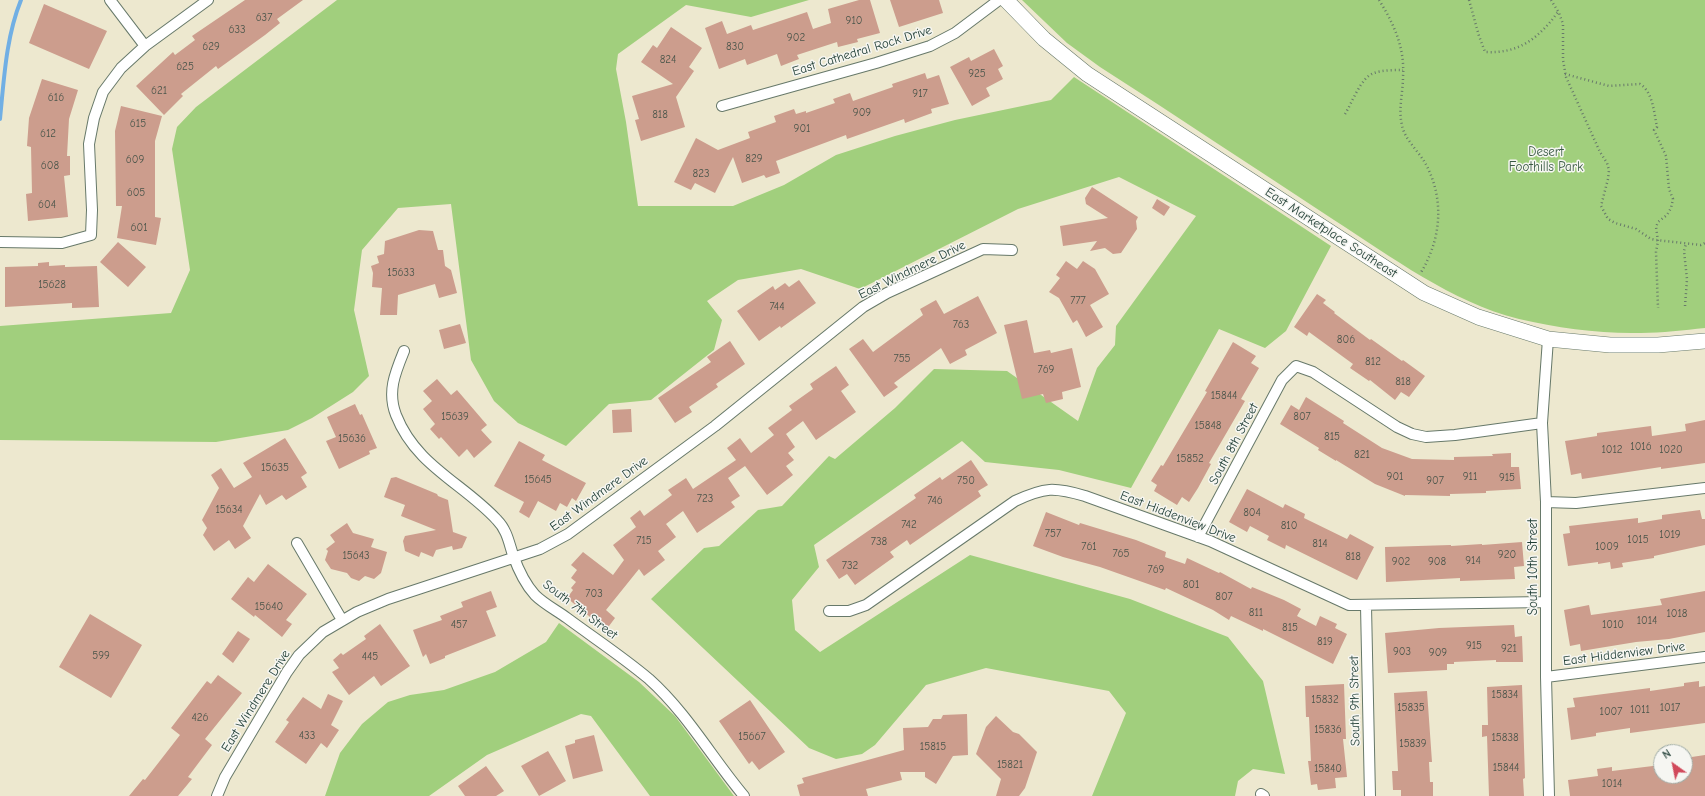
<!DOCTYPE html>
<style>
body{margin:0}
#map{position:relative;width:1705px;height:796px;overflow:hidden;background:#ede8cf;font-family:"Comic Neue",sans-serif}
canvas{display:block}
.north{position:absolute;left:1653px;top:744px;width:40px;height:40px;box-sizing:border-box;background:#f6f6f2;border:1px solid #a0aca6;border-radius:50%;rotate:327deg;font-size:11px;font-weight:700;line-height:16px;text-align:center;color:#1f3d34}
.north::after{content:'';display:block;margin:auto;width:14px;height:18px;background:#d1495b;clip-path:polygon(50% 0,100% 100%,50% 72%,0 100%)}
</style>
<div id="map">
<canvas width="1705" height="796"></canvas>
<div class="north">N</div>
</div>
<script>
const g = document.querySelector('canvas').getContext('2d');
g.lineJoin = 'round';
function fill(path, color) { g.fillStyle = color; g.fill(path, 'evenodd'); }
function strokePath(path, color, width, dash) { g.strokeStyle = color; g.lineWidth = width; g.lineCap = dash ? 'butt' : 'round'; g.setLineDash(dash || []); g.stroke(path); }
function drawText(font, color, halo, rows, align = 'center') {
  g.font = font + ' "Comic Neue",sans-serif'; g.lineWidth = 3; g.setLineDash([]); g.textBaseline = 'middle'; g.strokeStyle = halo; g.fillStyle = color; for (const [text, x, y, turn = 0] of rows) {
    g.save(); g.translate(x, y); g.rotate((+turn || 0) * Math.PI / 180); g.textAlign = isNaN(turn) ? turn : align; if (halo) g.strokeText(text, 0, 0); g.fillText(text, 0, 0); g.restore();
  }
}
const green = new Path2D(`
 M337,0H809L751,17L686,5L618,54L616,69L626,122L638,206H733L784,185L836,155L895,136L955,120L1051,100L1074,77L1331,246L1286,331L1265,348L1219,329L1131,488L1059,470L985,462L962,441L814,545L819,567L792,600L795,630L820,652L970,555L1130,599L1228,637L1263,681L1285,774L1253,769L1238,781L1235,796H1092L1126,713L1109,691L986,668L926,685L875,745L862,754L836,759L809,748L651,599L704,548L719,546L758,510L782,506L829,456L835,459L895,408L934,369L1007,371L1078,421L1097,368L1115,345L1116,326L1196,216L1119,177L1018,209L860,289L801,269L738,280L707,301L722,320L714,350L651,400L609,404L566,446L518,423L494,401L471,360L451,204L398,208L362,250L354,310L369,376L353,392L312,418L288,430L216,442L0,440V326L171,313L190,270L172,149L177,127L196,107Z
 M1022,0H1705V328C1684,330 1662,333 1641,333C1600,334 1559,328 1519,319C1451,302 1392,257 1334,220C1256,169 1178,117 1100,67L1067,43Z
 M559,623L639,682L675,716L734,796H650L591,716L581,714L487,755L429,796H325L340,753L362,724L388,702L410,695L444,690L495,672L546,642Z`);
const stream = new Path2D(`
 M0,119C4,79 6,37 21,0`);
const building = new Path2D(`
 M245,0H303L277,19L280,23L265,35L218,69L216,66L181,94L183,96L164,115L136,86L173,52L175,55L195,40L192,36Z
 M859,0H870L880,33L857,39L858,42L838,47L837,42L797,55L799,59L781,66L777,54L747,65L745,59L719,69L705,28L722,21L727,34L751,25L753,30L807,12L813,29L831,23L828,9Z
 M890,0H939L943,13L899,27Z
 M44,4L107,31L89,69L29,43Z
 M671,27L702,48L689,67L694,71L676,97L685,127L641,141L635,120L639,119L632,96L673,84L641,62L653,45L657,48Z
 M994,49L1003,66L998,69L1003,79L986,88L990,96L972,106L950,67L969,57L971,61Z
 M925,73L927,79L939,75L949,104L931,109L932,113L905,123L904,119L847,139L846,135L776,161L780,173L766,178L764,175L742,183L733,157L715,193L695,183L691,190L674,182L696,138L718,150L750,138L748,132L776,122L774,116L794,109L796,114L806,111V113L835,103L833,99L850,93L853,101L893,87L892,84Z
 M42,79L78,90L69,119L67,156H70V175L64,176L68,217L28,221L26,194L32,193L31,147L27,146L29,118Z
 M121,106L162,116L155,141V217L161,218L156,245L117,238L122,206H116L115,131Z
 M1092,187L1138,217L1136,221L1137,229L1121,253L1113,254L1105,248L1090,251L1097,241L1063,246L1060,226L1108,218L1086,204L1085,198Z
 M1157,199L1170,207L1164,216L1152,208Z
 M419,230L433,231L438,250H443L445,266L451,270L457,293L439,298L435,284L398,295L397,315H380L382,288L372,287L373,273L371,266L379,263L377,256L384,254L385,241Z
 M118,242L146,267L128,287L100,262Z
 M1066,261L1077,269L1083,261L1095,269L1109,294L1090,305L1103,327L1086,337L1077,320L1073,323L1059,298L1049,292L1060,278L1056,275Z
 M49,262V266L65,265V267L97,266L99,307L72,308V303L5,307V267L38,266V263Z
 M799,280L816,303L781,328L780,326L759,341L737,311L773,286L775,290L785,283L789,287Z
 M1317,294L1326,300L1323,303L1335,312L1334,313L1370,340L1371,339L1402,361L1403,360L1425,376L1409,397L1401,392L1395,400L1370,380L1369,381L1350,368L1353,364L1309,332L1307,336L1294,327Z
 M978,296L997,333L965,350L967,355L950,364L941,348L894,383L898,387L884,397L849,349L863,339L873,352L923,315L920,309L936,300L944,314Z
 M1027,320L1034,353L1050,350L1051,353L1072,348L1081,387L1062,392L1063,399L1046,403L1043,394L1022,399L1004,325Z
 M460,324L466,343L444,349L439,330Z
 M730,341L745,364L716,384L718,387L689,407L692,412L675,423L658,398L711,362L707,357Z
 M1233,342L1256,356L1251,363L1259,368L1241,399L1245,401L1209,463L1211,464L1198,488L1189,502L1182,497L1177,505L1154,491L1157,485L1151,481L1161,465L1163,466L1207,392L1205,391Z
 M836,366L849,385L841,391L856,412L816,440L803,421L786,434L795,447L788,453L794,460L786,466L793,475L767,495L745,466L728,478L740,496L731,502L735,507L697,533L683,511L666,524L676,537L658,551L665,560L644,576L639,569L606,610L615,618L606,630L567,598L573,590L571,588L576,582L571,578L577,570L571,565L583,552L613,575L624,560L613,545L636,527L630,518L640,510L644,516L672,495L668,490L686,478L693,489L736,460L727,448L740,438L751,453L774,435L768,428L792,410L789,406L813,389L810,384Z
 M437,379L451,395L457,390L487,425L481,430L492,442L474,458L467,449L459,457L441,437L439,439L430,429L435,424L423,409L432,401L423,391Z
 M1306,397L1344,421L1343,423L1382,448L1412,459L1454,460V457L1493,456L1492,454L1511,453V467H1519L1521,489L1486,491V493L1450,494V496L1405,495V496L1375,484L1336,460V461L1318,450L1319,448L1280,424L1291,405L1299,410Z
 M355,404L360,415L362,414L377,448L369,451L370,454L339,469L326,441L336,437L327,417Z
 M631,409L632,432L613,433L612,410Z
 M1705,420V463L1661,469V467L1582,479L1581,473L1571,475L1565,441L1597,436V433L1651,426L1652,436L1686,431L1685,424Z
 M285,438L307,473L301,477L307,487L286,500L282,495L266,505L260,494L243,526L251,538L235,549L229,540L214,551L203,535L207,528L202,520L219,488L211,475L221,468L234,488L252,477L243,463Z
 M519,441L545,455L542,460L586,483L576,501L572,498L567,507L560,503L556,511L538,501L529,518L519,512L524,502L494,486Z
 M971,460L988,485L978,491L981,496L910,545L907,540L890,552L894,557L855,585L847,574L839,579L826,560L916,498L914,495L940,477L942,480Z
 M396,477L437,494L438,496L448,500L453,532L467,537L462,548L453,550L452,546L436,550L433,557L421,552L419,557L405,551L403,541L405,536L436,530L401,516L405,505L384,497L391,478Z
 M1247,489L1283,508L1285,504L1305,514L1304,518L1347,539L1350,534L1374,547L1357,580L1286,545L1285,549L1267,540L1269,536L1250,526L1247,532L1229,522Z
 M1700,510L1702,519H1705V545L1654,556V558L1622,563L1623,567L1611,569L1610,562L1598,564V562L1568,566L1563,534L1570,533L1569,526L1638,518V523L1662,519V515Z
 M1046,512L1079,525L1080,523L1136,540L1166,552L1165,557L1185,564L1187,558L1219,573L1220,572L1251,589L1252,587L1284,600L1301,609L1297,616L1316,626L1320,616L1337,624L1335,628L1347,634L1333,664L1263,629V631L1231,616L1229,620L1213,610L1166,588L1165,590L1100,567L1063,557L1033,546Z
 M347,523L353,533L374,539L371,547L387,552L381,573L374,579L365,576L359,581L351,578L347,573L331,569L325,560L328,551L326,549L335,542L330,535Z
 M1522,542L1524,566L1514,567L1515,579L1460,581V578L1386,582L1385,547L1451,545V546L1482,544V545Z
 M268,564L307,594L286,620L292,624L282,637L255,615L254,617L231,599L248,577L254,582Z
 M491,591L497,607L486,611L496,636L445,656V658L430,664L426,654L423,657L413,630L442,620L440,616L463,607L461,602Z
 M1705,591V632L1669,639L1636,642L1581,651L1580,644L1570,646L1564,610L1589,605L1591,615L1662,605L1660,599Z
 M90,614L142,645L111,698L59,667Z
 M380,624L410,666L381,686L374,676L349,695L332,672L339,668L333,660L341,653L343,655L366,639L364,636Z
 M1514,625L1515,637L1522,636L1523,662H1496V660L1454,662V664H1447V670L1388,673L1385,633L1439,628Z
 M238,631L250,639L233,663L222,654Z
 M218,675L242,693L205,739L212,745L188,777L192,779L178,796H129L143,779L145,780L180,735L171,728L207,681L211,684Z
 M1699,681V687L1705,686V723L1630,733V728L1596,733V736L1571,740L1567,708L1575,707L1573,698L1650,688V691L1684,686V683Z
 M1344,684L1346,739H1343L1347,777L1335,778L1336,788L1318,790L1317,784L1311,785L1308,761H1311L1309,717H1306L1305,686Z
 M1522,685L1525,778L1523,779L1524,796H1489L1487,736L1482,737V725H1488L1487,687Z
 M1427,691L1432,762H1429L1430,782H1433V796H1401V790H1393L1392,771H1398L1394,693Z
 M328,694L343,701L331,725L339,730L327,748L321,743L306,764L275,742L289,722L286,720L303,697L321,709Z
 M750,700L785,752L759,770L752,761L749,764L719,721Z
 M967,714L968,755L953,756L936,784L925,777V772H900L902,780L866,789L868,796H800L797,785L804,783L802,778L904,750L903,728L928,727L933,719H941L943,715Z
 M996,716L1013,732L1019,734L1037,752L1025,788L1019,796H996L1001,779L976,754L986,727Z
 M594,735L603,771L573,779L565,746L575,743V740Z
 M548,751L566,781L539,796L521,766Z
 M1705,755V796H1570L1568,780L1598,776L1597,769L1612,767V771L1661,765V776H1688L1685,758Z
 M486,766L504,791L496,796H465L458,786Z`);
const path = new Path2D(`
 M1379,0C1394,24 1405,48 1403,77C1403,93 1398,109 1402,125C1404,138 1417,150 1424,161C1445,197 1442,239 1420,274
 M1469,0L1479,36L1485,52C1519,54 1539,38 1558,12
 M1551,0L1559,13L1563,24V60L1566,77L1600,152L1607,163L1609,170L1608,179L1601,206L1608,219L1615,223L1636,229L1651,239L1656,240L1701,245L1705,243
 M1565,74L1609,86L1640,84C1653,92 1654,113 1657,127L1654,130L1666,156L1669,189L1673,199L1671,208L1667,215L1658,222L1656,227L1658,241L1656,252L1658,308
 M1345,114C1352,103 1361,77 1374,73C1382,70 1394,70 1403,70
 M1685,306L1687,279L1684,251L1686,244`);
const street = new Path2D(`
 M110,0L145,46
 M722,106L876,63L930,46L955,33L999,0
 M0,242L62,243L91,235L92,210L89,144L94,118L103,92L121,68L145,46L208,0
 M1548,339L1542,423L1546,502V677L1549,796
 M404,351C395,373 387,392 396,415C416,466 463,483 497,520C507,530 509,543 513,555C518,569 525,584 535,595C544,604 556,610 567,618C594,638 623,657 649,679C687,713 712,758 744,796
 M1546,502L1576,503L1705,488
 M1198,537L1282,380L1296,366L1313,372L1397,427L1412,434L1426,437L1455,435L1542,423
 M297,543L342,620
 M1366,606L1370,796
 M829,611H849L866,605L1015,501C1045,487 1054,487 1085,496L1210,541L1349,605L1545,602
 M1546,677L1705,657
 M1261,794L1264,796
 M217,796L225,777L287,672L299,655L323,632L357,612L388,599L540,549L568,534L715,426L863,307L887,293L983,249L1012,250`);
const secondary = new Path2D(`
 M1006,0L1044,39L1087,74L1424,293L1478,317L1548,339L1610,345H1658L1705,341`);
const numberNames = [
 ["637",264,18],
 ["910",854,21],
 ["633",237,30],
 ["902",796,38],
 ["629",211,47],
 ["830",735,47],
 ["824",668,60],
 ["625",185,67],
 ["925",977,74],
 ["621",159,91],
 ["917",920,94],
 ["616",56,98],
 ["909",862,113],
 ["818",660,115],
 ["615",138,124],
 ["901",802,129],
 ["612",48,134],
 ["829",754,159],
 ["609",135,160],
 ["608",50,166],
 ["823",701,174],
 ["605",136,193],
 ["604",47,205],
 ["601",139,228],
 ["15633",401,273],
 ["15628",52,285],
 ["777",1078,301],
 ["744",777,307],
 ["763",961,325],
 ["806",1346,340],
 ["755",902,359],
 ["812",1373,362],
 ["769",1046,370],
 ["818",1403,382],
 ["15844",1224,396],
 ["15639",455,417],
 ["807",1302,417],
 ["15848",1208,426],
 ["815",1332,437],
 ["15636",352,439],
 ["1016",1641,447],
 ["1012",1612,450],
 ["1020",1671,450],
 ["821",1362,455],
 ["15852",1190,459],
 ["15635",275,468],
 ["901",1395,477],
 ["911",1470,477],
 ["915",1507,478],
 ["15645",538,480],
 ["750",966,481],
 ["907",1435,481],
 ["723",705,499],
 ["746",935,501],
 ["15634",229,510],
 ["804",1252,513],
 ["742",909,525],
 ["810",1289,526],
 ["757",1053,534],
 ["1019",1670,535],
 ["1015",1638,540],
 ["715",644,541],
 ["738",879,542],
 ["814",1320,544],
 ["761",1089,547],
 ["1009",1607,547],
 ["765",1121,554],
 ["920",1507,555],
 ["15643",356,556],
 ["818",1353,557],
 ["914",1473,561],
 ["902",1401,562],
 ["908",1437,562],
 ["732",850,566],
 ["769",1156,570],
 ["801",1191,585],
 ["703",594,594],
 ["807",1224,597],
 ["15640",269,607],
 ["811",1256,613],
 ["1018",1677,614],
 ["1014",1647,621],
 ["457",459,625],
 ["1010",1613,625],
 ["815",1290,628],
 ["819",1325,642],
 ["915",1474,646],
 ["921",1509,649],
 ["903",1402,652],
 ["909",1438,653],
 ["599",101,656],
 ["445",370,657],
 ["15834",1505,695],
 ["15832",1325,700],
 ["15835",1411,708],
 ["1017",1670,708],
 ["1011",1640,710],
 ["1007",1611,712],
 ["426",200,718],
 ["15836",1328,730],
 ["433",307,736],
 ["15667",752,737],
 ["15838",1505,738],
 ["15839",1413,744],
 ["15815",933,747],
 ["15821",1010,765],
 ["15844",1506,768],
 ["15840",1328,769],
 ["1014",1612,784]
];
const streetNames = [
 ["East Cathedral Rock Drive",862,51,-17],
 ["East Marketplace Southeast",1331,233,33],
 ["East Windmere Drive",912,270,-26],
 ["South 8th Street",1234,444,-62],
 ["East Windmere Drive",599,494,-36],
 ["East Hiddenview Drive",1178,517,21],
 ["South 10th Street",1533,567,-90],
 ["South 7th Street",580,610,37],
 ["East Hiddenview Drive",1624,654,-7],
 ["East Windmere Drive",256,701,-58],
 ["South 9th Street",1355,701,-91]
];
const parkNames = [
 ["Desert",1546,152],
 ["Foothills Park",1546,167]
];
fill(green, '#a1cf7d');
strokePath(stream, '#71afe4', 4);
fill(building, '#cc9d8d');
strokePath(street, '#67796a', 12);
strokePath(secondary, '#67796a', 16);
strokePath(path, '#67796a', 2.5, [1, 3]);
strokePath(street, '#fff', 10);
strokePath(secondary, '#fff', 15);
drawText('11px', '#4a554a', null, numberNames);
drawText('13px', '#1f3d34', '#f6f6f2', streetNames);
drawText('13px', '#395a43', '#f6f6f2', parkNames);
</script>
